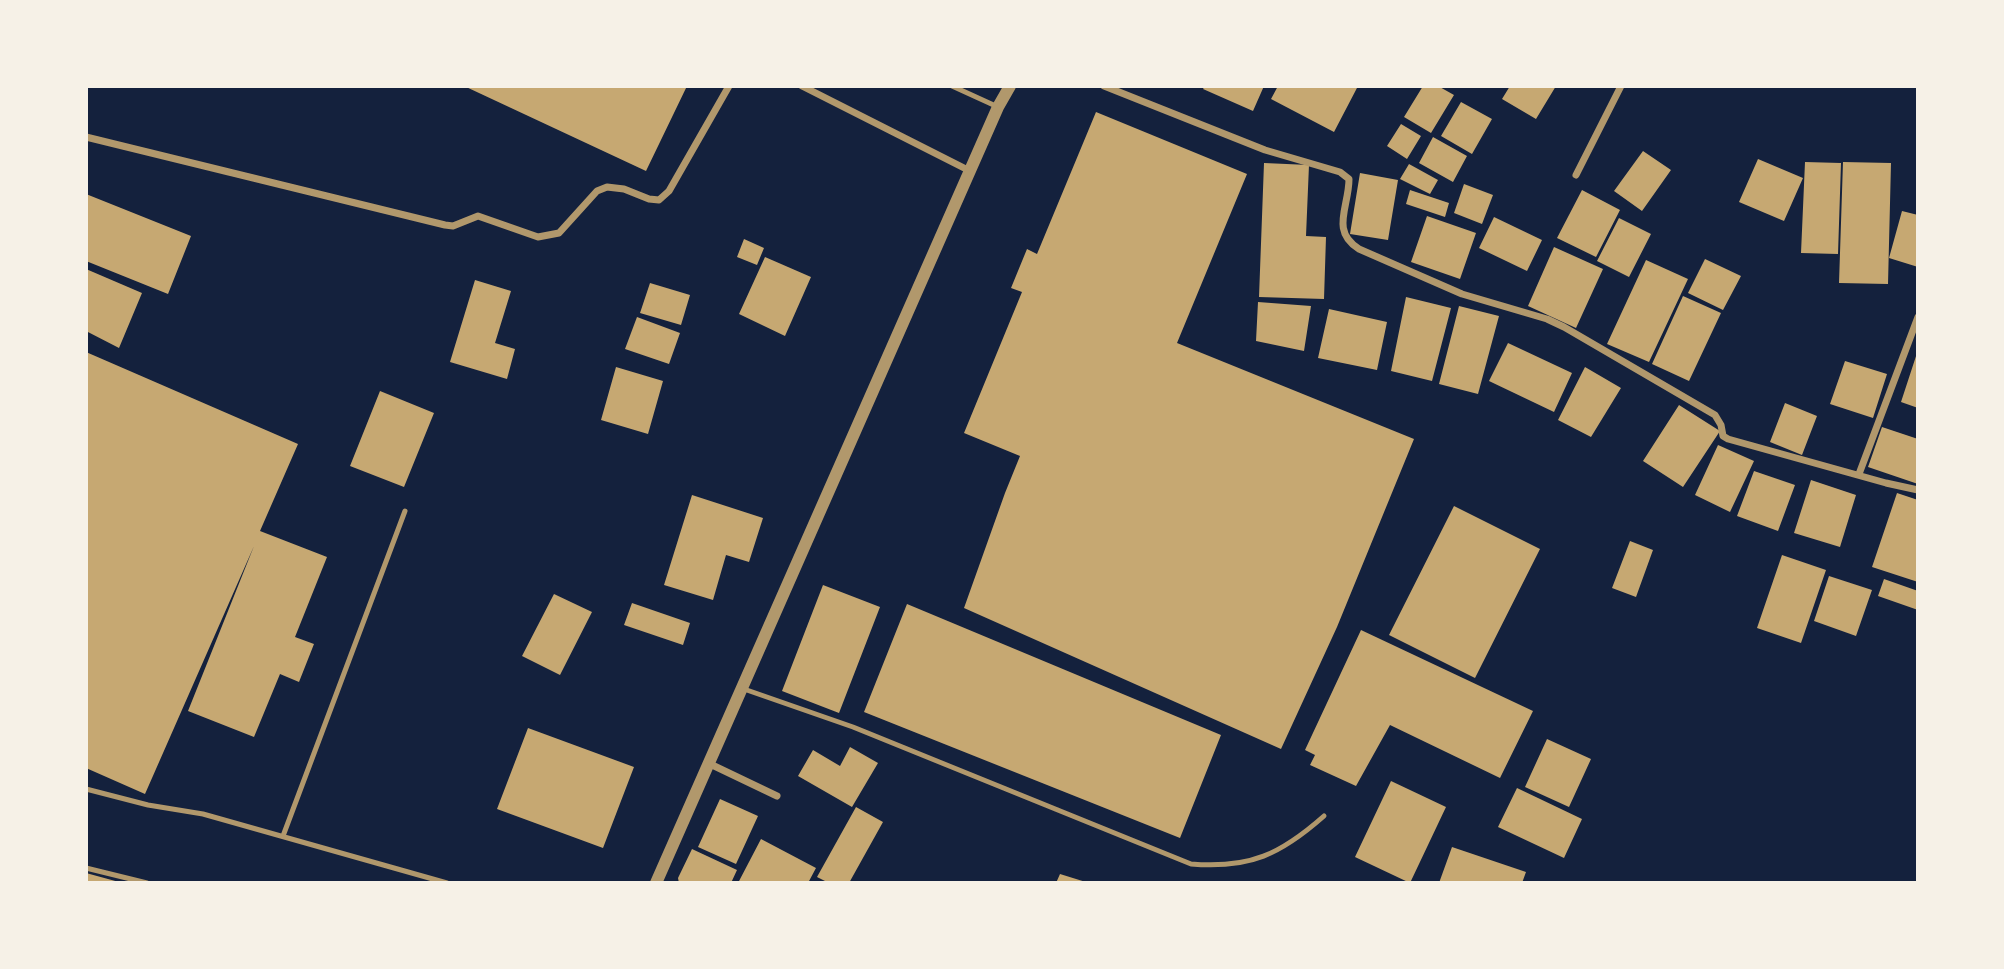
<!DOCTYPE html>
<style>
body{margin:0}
#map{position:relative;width:2004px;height:969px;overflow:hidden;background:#14213d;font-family:Barlow,sans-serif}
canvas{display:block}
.frame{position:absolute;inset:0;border:88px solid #f6f1e7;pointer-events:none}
</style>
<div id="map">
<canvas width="2004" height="969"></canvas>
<div class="frame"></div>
</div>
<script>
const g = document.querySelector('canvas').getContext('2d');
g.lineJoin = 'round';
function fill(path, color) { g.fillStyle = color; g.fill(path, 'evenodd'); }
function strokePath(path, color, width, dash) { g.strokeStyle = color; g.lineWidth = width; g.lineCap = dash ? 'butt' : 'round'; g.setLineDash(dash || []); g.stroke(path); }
const building = new Path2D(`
 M464,86H687L646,171Z
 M1205,86H1264L1253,111L1203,89Z
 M1278,86H1358L1334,132L1271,99Z
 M1423,86H1438L1454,95L1431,133L1404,117Z
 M1510,86H1556L1536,119L1502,99Z
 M1461,102L1492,119L1472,154L1441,136Z
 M1096,112L1247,174L1177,343L1414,439L1337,627L1281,749L964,608L1005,493L1020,456L964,433L1022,292L1011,288L1027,249L1037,254Z
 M1401,124L1421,136L1407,159L1387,146Z
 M1433,137L1467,156L1453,182L1419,163Z
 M1643,151L1671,170L1642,211L1614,191Z
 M1758,159L1803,178L1784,221L1739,202Z
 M1805,162L1841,163L1838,254L1801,253Z
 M1843,162L1891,163L1888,284L1839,283Z
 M1264,163L1309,165L1306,236L1326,237L1324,299L1259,297Z
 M1409,164L1438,180L1430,194L1400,179Z
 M1360,173L1398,180L1388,240L1350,234Z
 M1464,184L1493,195L1482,224L1454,213Z
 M1410,190L1449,203L1445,217L1406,204Z
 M1582,190L1620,210L1596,257L1557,238Z
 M86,194L191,236L168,294L86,261Z
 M1902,211L1918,215V267L1889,258Z
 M1427,216L1476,233L1460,279L1411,262Z
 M1494,217L1542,240L1527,271L1479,248Z
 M1619,218L1651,234L1629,277L1597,261Z
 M744,239L764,248L757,265L737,257Z
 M1554,247L1603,269L1576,328L1528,306Z
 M765,257L811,277L785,336L739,314Z
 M1705,259L1741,276L1723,310L1688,293Z
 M1646,260L1688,279L1649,362L1607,344Z
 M86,269L142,293L119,348L86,331Z
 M475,280L511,291L495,343L515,349L507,379L450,362Z
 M650,283L690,295L681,325L640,313Z
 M1683,296L1721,313L1689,381L1652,364Z
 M1406,297L1451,308L1432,381L1391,371Z
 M1258,302L1311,306L1304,351L1256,341Z
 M1459,306L1499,316L1478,394L1439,384Z
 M1329,309L1387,322L1377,370L1318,358Z
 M637,317L680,333L669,364L625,349Z
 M1508,343L1572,373L1554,412L1489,381Z
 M1918,350V408L1901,402Z
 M86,352L298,444L260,531L327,557L295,637L314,644L299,682L280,674L254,737L188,711L254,546L145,794L86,768Z
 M1845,361L1887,374L1873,418L1830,404Z
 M616,367L663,381L648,434L601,420Z
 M1585,367L1621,388L1591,437L1558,420Z
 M380,391L434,413L404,487L350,466Z
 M1785,403L1817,416L1802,455L1770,442Z
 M1679,405L1720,431L1683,487L1643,461Z
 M1882,427L1918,439V484L1868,467Z
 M1718,445L1754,461L1730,512L1695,495Z
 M1754,471L1795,485L1778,531L1737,516Z
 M1811,480L1856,495L1840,547L1794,533Z
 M1897,493L1918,500V582L1872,567Z
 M692,495L763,518L749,562L726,555L713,600L664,585Z
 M1454,506L1540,549L1475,678L1389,635Z
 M1630,541L1653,550L1636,597L1612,588Z
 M1782,555L1826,570L1801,643L1757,628Z
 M1829,576L1872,590L1856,636L1814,621Z
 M1884,579L1918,591V610L1878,596Z
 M823,585L880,607L839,713L782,691Z
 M554,594L592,612L560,675L522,656Z
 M632,603L690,623L683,645L624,625Z
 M907,604L1221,735L1180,838L864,712Z
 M1361,630L1533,711L1500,778L1390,725L1356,786L1310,765L1315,755L1305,750Z
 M528,728L634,767L603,848L497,809Z
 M1547,739L1591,759L1569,807L1525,787Z
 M850,747L878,763L852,807L798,776L813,750L840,766Z
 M1391,781L1446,807L1410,883L1355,857Z
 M1517,788L1582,819L1564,858L1498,827Z
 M720,799L758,816L736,864L698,847Z
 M856,807L883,822L849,883H829L817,877Z
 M761,839L816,868L808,883H738Z
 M1452,847L1526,872L1522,883H1439Z
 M692,849L737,870L731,883H679L678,878Z
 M86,873L119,882V883H86Z
 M1060,874L1089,883H1056Z`);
const service = new Path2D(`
 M952,86L998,107
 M741,688L853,727L1191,864C1250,869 1281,854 1324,816
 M86,789L148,805L203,814L447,883
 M283,836L405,511
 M86,868L147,883`);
const minor = new Path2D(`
 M802,86L970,171
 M1104,86L1265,150L1340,172L1349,179C1349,207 1330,231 1359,249L1462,294L1547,319L1564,327L1715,415L1721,425L1723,436L1728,439L1886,483L1918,490
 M86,137L445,225L453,226L478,216L538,237L559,233L597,191L607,187L624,189L649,199L659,200L669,191L729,86
 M1576,175L1621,86
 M1859,474L1918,317
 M708,763L777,796`);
const tertiary = new Path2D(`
 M656,883L998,107L1010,86`);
fill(building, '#c6a872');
strokePath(service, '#b1986c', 5);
strokePath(minor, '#b1986c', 7);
strokePath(tertiary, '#b1986c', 12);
</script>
